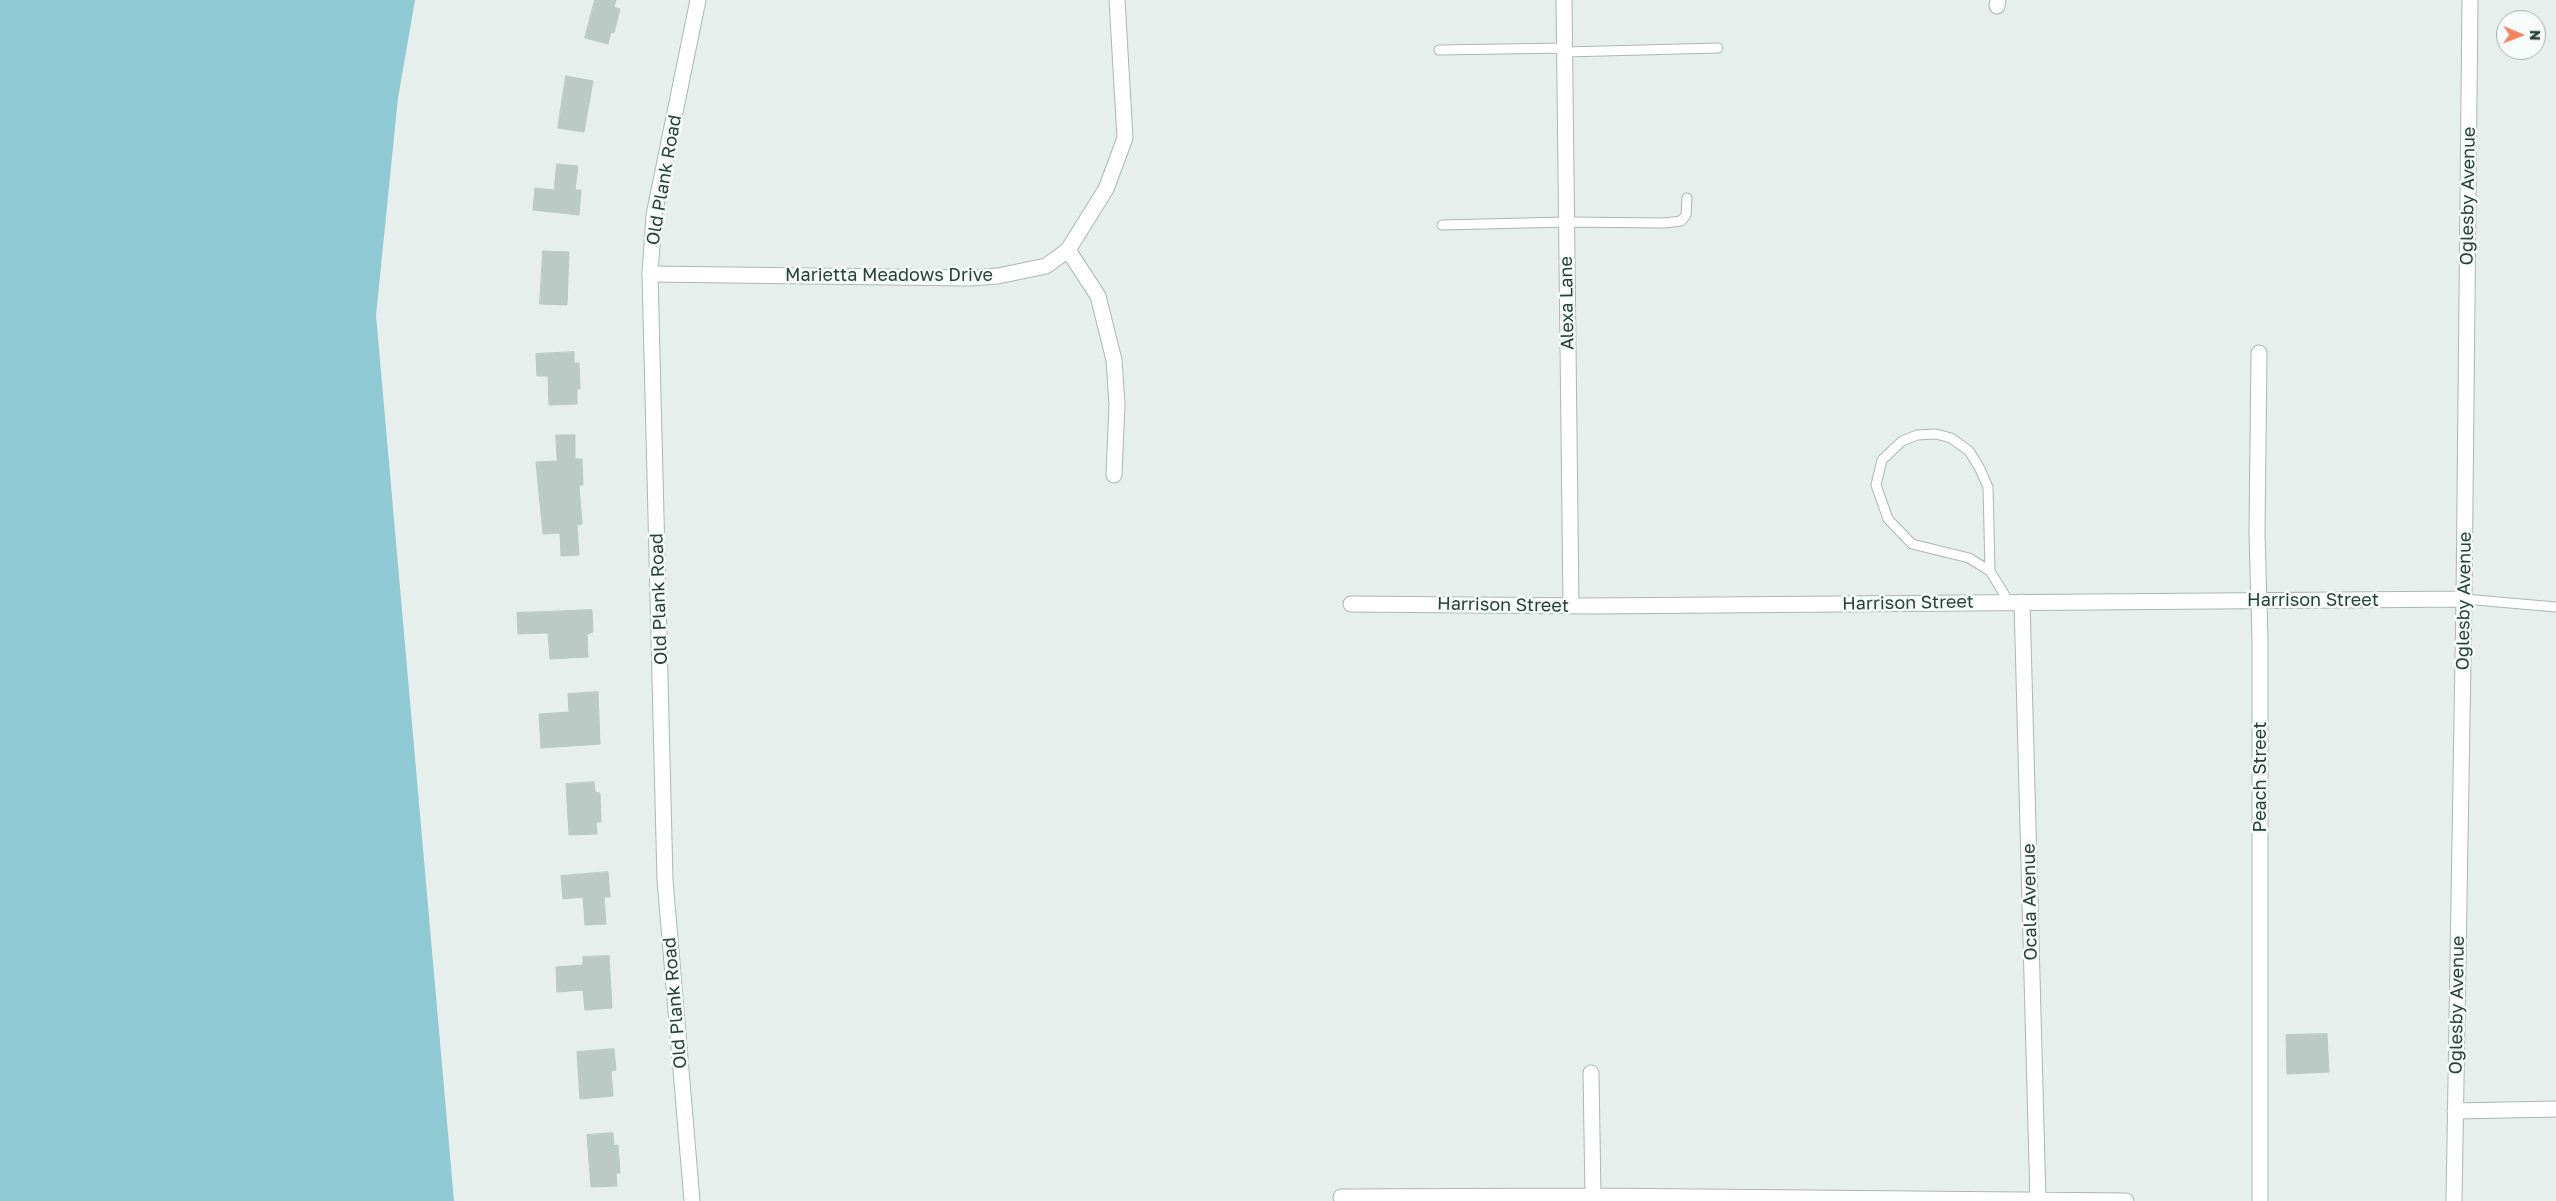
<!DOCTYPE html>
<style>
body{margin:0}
#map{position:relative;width:2556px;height:1201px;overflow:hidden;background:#e6efeb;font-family:"Golos Text",sans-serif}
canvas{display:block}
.north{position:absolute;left:2496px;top:10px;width:50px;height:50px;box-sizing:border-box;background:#f7fbf9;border:1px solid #a3b1ad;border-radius:50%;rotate:91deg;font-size:14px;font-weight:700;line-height:20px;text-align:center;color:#24423a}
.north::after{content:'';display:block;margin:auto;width:18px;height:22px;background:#f4845f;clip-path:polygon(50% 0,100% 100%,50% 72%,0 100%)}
</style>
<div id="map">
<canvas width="2556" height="1201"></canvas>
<div class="north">N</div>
</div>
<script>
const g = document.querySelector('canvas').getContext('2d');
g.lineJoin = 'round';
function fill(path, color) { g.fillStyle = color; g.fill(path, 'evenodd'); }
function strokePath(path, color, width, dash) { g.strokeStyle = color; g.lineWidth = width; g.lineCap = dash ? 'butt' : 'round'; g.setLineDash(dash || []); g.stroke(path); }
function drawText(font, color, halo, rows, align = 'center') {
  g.font = font + ' "Golos Text",sans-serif'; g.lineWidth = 5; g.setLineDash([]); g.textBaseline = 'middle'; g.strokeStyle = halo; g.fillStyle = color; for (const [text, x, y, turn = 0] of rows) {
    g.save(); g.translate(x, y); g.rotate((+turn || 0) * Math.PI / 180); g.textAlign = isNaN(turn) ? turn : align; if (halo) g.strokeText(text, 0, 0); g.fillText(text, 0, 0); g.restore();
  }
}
const water = new Path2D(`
 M0,0H415L398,98L376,315L454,1201H0Z`);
const building = new Path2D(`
 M595,0H616L614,7L620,9L614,33L611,32L608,44L585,38Z
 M566,76L593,81L584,132L558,128Z
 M557,164L578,166L575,190H581L579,215L533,210L535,188L554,190Z
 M543,251L569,252L567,305L540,304Z
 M574,352V363H579L580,389H577V404L549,405L548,376H537L536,354Z
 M556,435H575V459H582L583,485H579L582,524L577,525L579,555L561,556L560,533L543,534L536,462L557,461Z
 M592,610L593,632L587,634L588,657L550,659L548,633L518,634L517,613Z
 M598,692L600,744L541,748L539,714L569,712L568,694Z
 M594,782L595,792L600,793L601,822H596L597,834L569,835L566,784Z
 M608,872L610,897H604L606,924L585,925L583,897L563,899L561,876Z
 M609,956L612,1008L585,1010L583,990L557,992L556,967L583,965V957Z
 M2327,1034L2329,1072L2287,1074L2286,1035Z
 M614,1049L616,1070L611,1071L613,1096L580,1099L577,1052Z
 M613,1133L614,1146L618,1145L620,1173H616L617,1186L591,1187L587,1135Z`);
const lane = new Path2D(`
 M1439,50L1565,48
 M1565,52L1718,48
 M1442,225L1566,222L1664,223L1681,221L1686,215L1687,198
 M1990,571L1988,487L1979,467L1969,451L1951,438L1936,434L1917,435L1902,441L1882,460L1876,485L1888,519L1912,544L1969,558L1990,571L2009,602
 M2464,599L2556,607`);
const street = new Path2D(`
 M1564,0L1571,606
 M1997,6L1998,0
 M1068,250L1098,296L1114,360L1117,404L1114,475
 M650,274L970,278L998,276L1046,266L1068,250L1106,189L1125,138L1117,0
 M2259,353L2257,533L2260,640V1201
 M2022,602L2038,1201
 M1351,604L1591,606L2464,599
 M1591,1073L1593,1196
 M2455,1111L2556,1109
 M1341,1197L1593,1196L2126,1201
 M2454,1201L2464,599L2470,0`);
const secondary = new Path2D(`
 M692,1201L665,880L650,274L654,215L698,0`);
const streetNames = [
 ["Old Plank Road",664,180,-80],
 ["Oglesby Avenue",2468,196,-89],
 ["Marietta Meadows Drive",889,275],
 ["Alexa Lane",1567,303,-91],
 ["Old Plank Road",659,599,-92],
 ["Harrison Street",2313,600],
 ["Oglesby Avenue",2464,601,-89],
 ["Harrison Street",1908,603,-1],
 ["Harrison Street",1503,605,1],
 ["Peach Street",2260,777,-90],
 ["Ocala Avenue",2030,902,-91],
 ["Old Plank Road",675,1003,-95],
 ["Oglesby Avenue",2457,1005,-89]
];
fill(water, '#8ec9d4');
fill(building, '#bbcac4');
strokePath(building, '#b8c9c2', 1);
strokePath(lane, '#a8b8b2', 11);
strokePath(street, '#a8b8b2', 17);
strokePath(secondary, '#a4bbb3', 17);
strokePath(lane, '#fff', 9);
strokePath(street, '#fff', 15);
strokePath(secondary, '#fff', 15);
drawText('18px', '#24423a', '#f7fbf9', streetNames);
</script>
